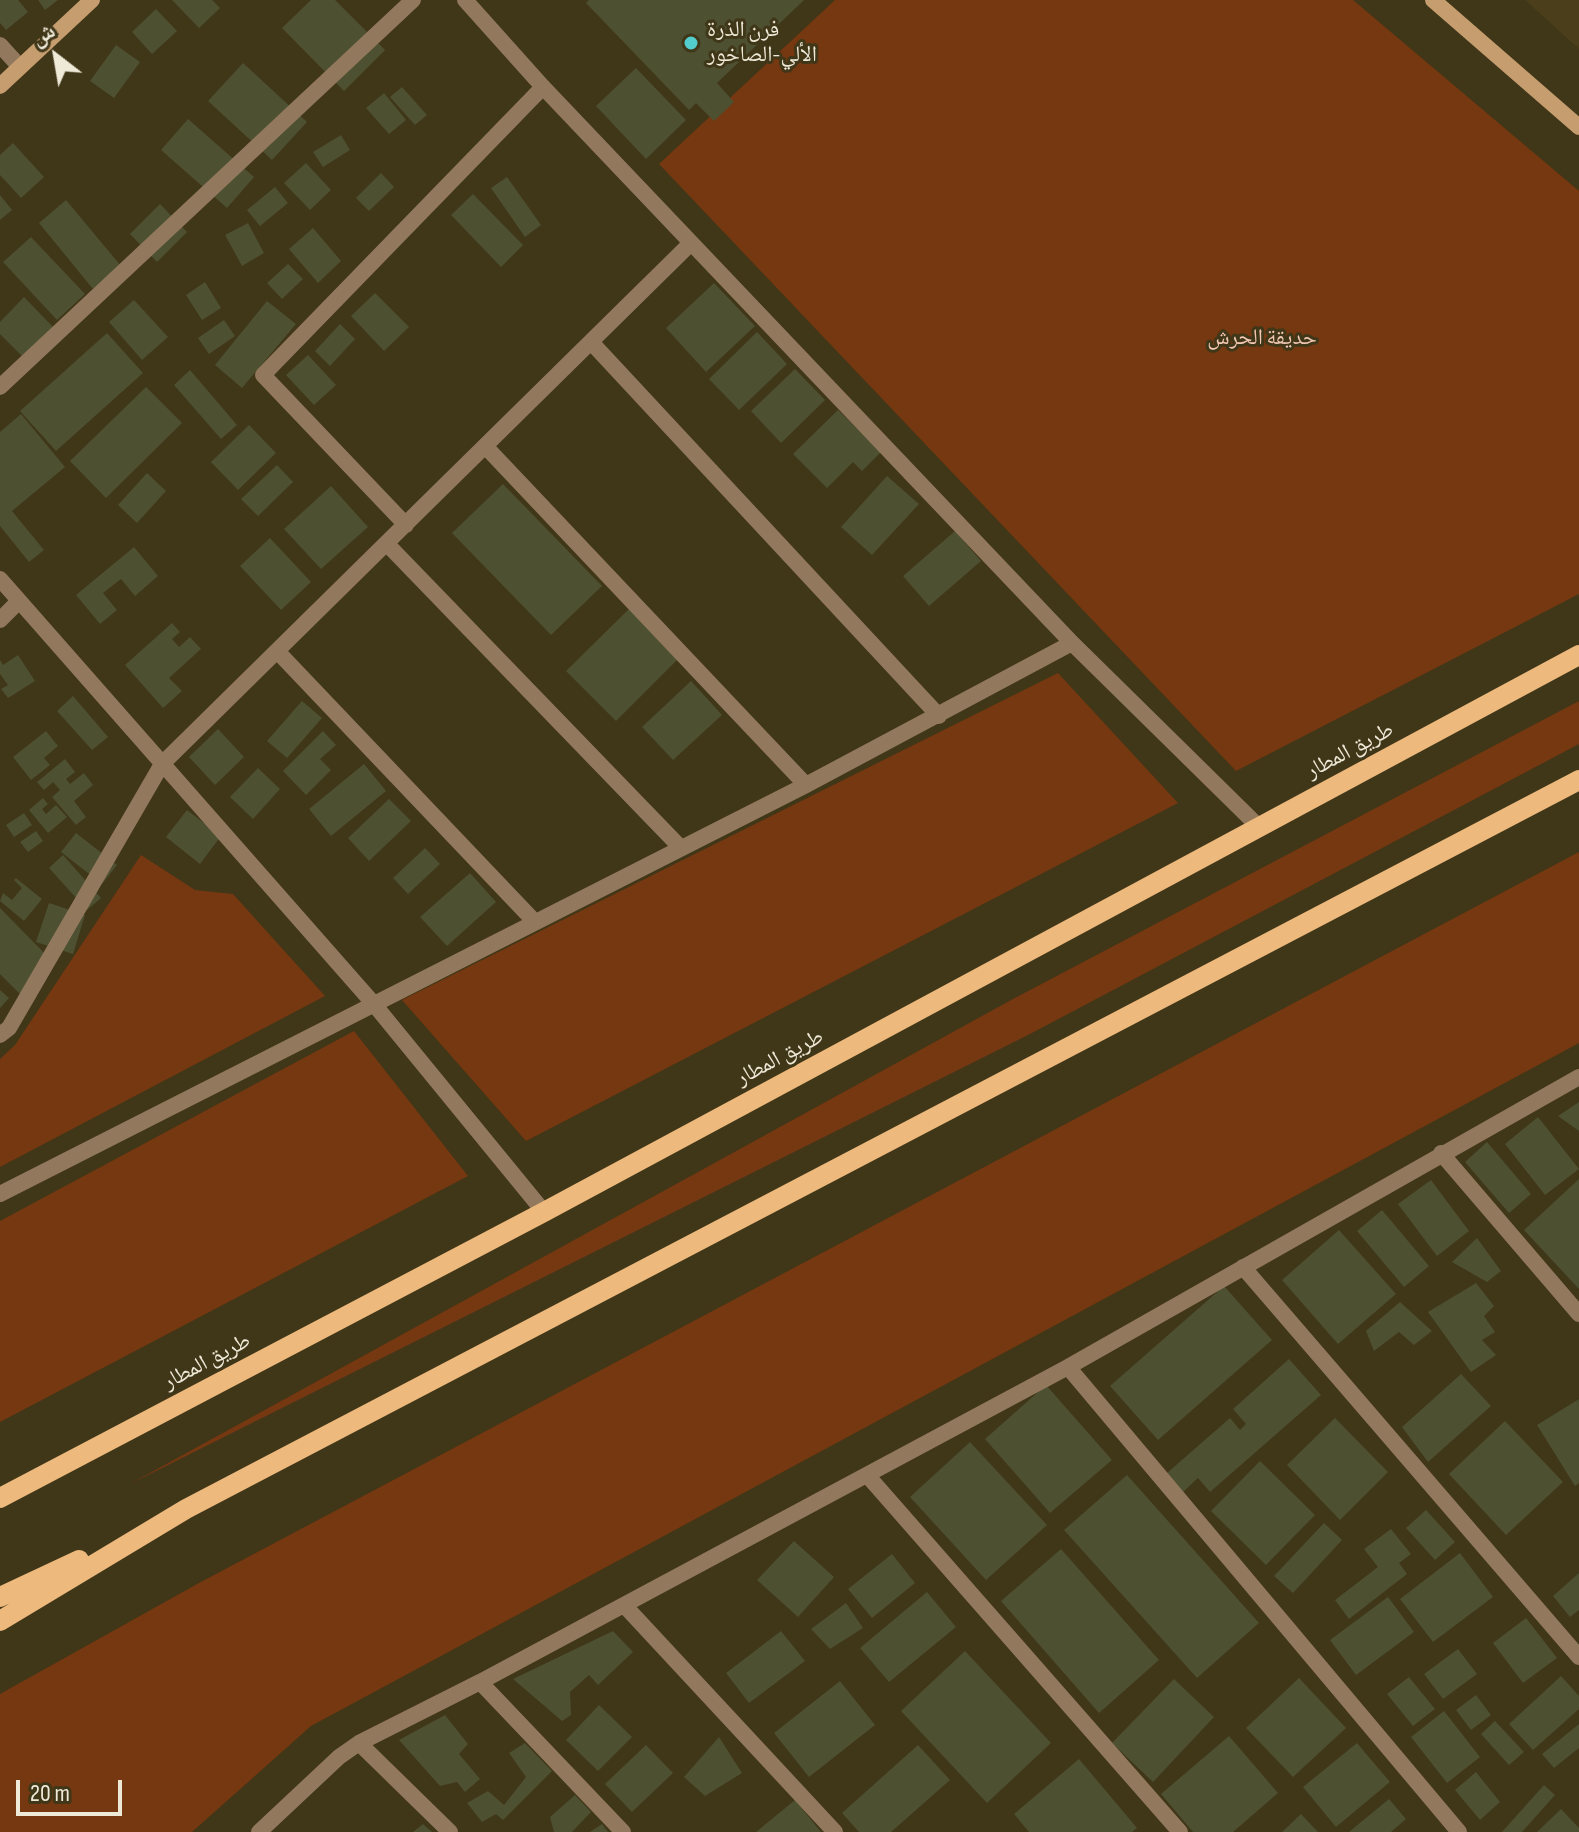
<!DOCTYPE html>
<meta charset="utf-8">
<style>
body{margin:0}
#map{position:relative;width:1579px;height:1832px;overflow:hidden;background:#403618;font-family:"Sofia Sans Condensed","Noto Naskh Arabic",sans-serif}
canvas{display:block}
.north{position:absolute;left:16px;top:16px;width:80px;height:80px;-webkit-text-stroke:6px #403618;paint-order:stroke;rotate:329deg;font-size:22px;font-weight:700;line-height:32px;text-align:center;color:#efe9d8}
.north::after{content:'';display:block;margin:auto;width:28px;height:36px;background:#efe9d8;clip-path:polygon(50% 0,100% 100%,50% 72%,0 100%)}
.scale{position:absolute;left:16px;top:1780px;width:106px;height:36px;box-sizing:border-box;border:4px solid #efe9d8;border-top:0;padding-left:10px;font-size:24px;line-height:28px;white-space:nowrap;color:#efe9d8;-webkit-text-stroke:6px #403618;paint-order:stroke}
</style>
<div id="map">
<canvas width="1579" height="1832"></canvas>
<div class="north">ش</div>
<div class="scale">20 m</div>
</div>
<script>
const g = document.querySelector('canvas').getContext('2d');
g.lineJoin = 'round';
function fill(path, color) { g.fillStyle = color; g.fill(path, 'evenodd'); }
function strokePath(path, color, width, dash) { g.strokeStyle = color; g.lineWidth = width; g.lineCap = dash ? 'butt' : 'round'; g.setLineDash(dash || []); g.stroke(path); }
function drawText(font, color, halo, rows, align = 'center') {
  g.font = font + ' "Sofia Sans Condensed","Noto Naskh Arabic",sans-serif'; g.lineWidth = 6; g.setLineDash([]); g.textBaseline = 'middle'; g.strokeStyle = halo; g.fillStyle = color; for (const [text, x, y, turn = 0] of rows) {
    g.save(); g.translate(x, y); g.rotate((+turn || 0) * Math.PI / 180); g.textAlign = isNaN(turn) ? turn : align; if (halo) g.strokeText(text, 0, 0); g.fillText(text, 0, 0); g.restore();
  }
}
const built = new Path2D(`
 M1525,0H1579V49Z`);
const green = new Path2D(`
 M835,0H1353L1579,191V594L1236,771L659,164Z
 M1058,673L1178,803L526,1141L402,1000Z
 M1579,701V744L1030,1034L130,1484L1013,999Z
 M1579,852V1043L311,1726L192,1832H0V1694L199,1583Z
 M141,855L195,890L233,894L325,996L0,1167V1059L15,1045Z
 M354,1031L468,1176L0,1422V1221Z`);
const building = new Path2D(`
 M0,0H18L28,12L6,30L0,23Z
 M38,0H58L45,10Z
 M172,0H212L220,8L199,28Z
 M311,0H335L385,50L344,91L282,28Z
 M589,0H804L717,83L734,102L714,121L696,103L689,110L586,3Z
 M156,9L177,31L152,54L132,32Z
 M116,45L140,62L114,98L90,81Z
 M243,63L307,122L272,160L208,101Z
 M636,68L686,120L646,159L596,106Z
 M402,87L427,115L415,125L390,97Z
 M384,93L406,120L389,134L366,108Z
 M188,119L254,177L227,208L161,150Z
 M341,135L350,150L323,167L313,152Z
 M13,143L44,177L21,198L0,175V155Z
 M306,163L331,190L310,210L284,183Z
 M381,173L394,187L369,211L356,198Z
 M507,177L541,225L525,237L491,188Z
 M275,187L288,203L260,226L247,210Z
 M473,194L523,245L501,267L451,215Z
 M0,195L12,210L0,220Z
 M66,200L121,266L93,289L39,223Z
 M160,204L187,232L157,262L130,234Z
 M248,223L264,253L242,266L225,235Z
 M313,228L341,261L318,283L289,249Z
 M31,237L85,294L57,320L3,262Z
 M288,264L303,279L282,299L267,283Z
 M205,282L221,308L202,320L186,295Z
 M714,283L755,326L706,372L666,328Z
 M375,293L409,327L384,351L351,316Z
 M24,297L54,328L24,358L0,334V322Z
 M134,300L168,337L142,360L109,322Z
 M267,301L296,324L242,388L215,365Z
 M224,320L235,336L209,354L198,338Z
 M340,324L355,339L330,366L315,351Z
 M757,332L787,364L739,410L709,379Z
 M107,333L143,373L56,451L20,411Z
 M308,355L336,385L314,405L286,375Z
 M795,369L825,400L781,443L751,411Z
 M190,370L237,425L221,439L174,385Z
 M146,387L182,423L106,498L70,461Z
 M838,410L881,452L862,471L853,462L827,488L793,454Z
 M21,414L65,467L12,511L44,550L29,562L0,526V432Z
 M249,425L276,453L238,490L211,462Z
 M277,465L293,482L258,516L241,499Z
 M147,473L166,491L137,523L118,505Z
 M887,476L919,504L872,555L841,527Z
 M503,484L602,586L551,635L452,533Z
 M331,486L368,527L321,569L284,529Z
 M955,531L981,561L929,606L903,576Z
 M270,538L311,582L281,610L240,566Z
 M134,547L158,576L135,596L121,579L103,593L117,610L100,624L76,595Z
 M630,608L679,658L616,721L566,671Z
 M172,623L180,632L172,639L179,647L190,637L201,649L169,678L182,691L163,708L125,665Z
 M18,655L35,681L8,698L1,689L8,685L0,674V660L3,665Z
 M691,681L722,715L673,760L642,727Z
 M73,696L108,737L92,750L57,711Z
 M302,701L322,718L287,758L267,741Z
 M218,729L244,757L215,785L189,757Z
 M46,731L58,746L44,758L50,765L31,780L13,757Z
 M323,731L336,745L320,759L331,770L306,795L283,771Z
 M65,759L75,772L66,779L70,784L84,773L93,785L74,801L86,817L76,825L52,797L60,790L53,782L44,790L37,782Z
 M364,764L386,791L331,836L309,809Z
 M258,768L280,789L253,819L230,797Z
 M43,798L48,804L42,809L46,814L56,805L67,817L48,833L29,810Z
 M389,799L411,821L369,861L348,838Z
 M187,810L221,836L200,864L166,837Z
 M24,813L32,825L14,837L6,825Z
 M36,831L43,841L28,852L20,842Z
 M76,833L117,865L102,884L61,852Z
 M425,848L440,864L408,894L393,878Z
 M63,855L101,898L87,910L49,868Z
 M470,873L496,902L447,946L420,917Z
 M16,878L42,899L24,921L0,901L3,893L12,900L22,888L14,880Z
 M49,903L85,915L73,954L36,942Z
 M0,908L53,962L20,994L0,974Z
 M0,990L9,998L0,1008Z
 M1579,1102V1131L1558,1116Z
 M1538,1117L1579,1169L1545,1195L1505,1144Z
 M1487,1142L1531,1194L1509,1213L1465,1162Z
 M1579,1179V1289L1524,1230Z
 M1431,1180L1469,1231L1437,1256L1398,1204Z
 M1382,1210L1429,1266L1404,1287L1357,1231Z
 M1339,1230L1396,1294L1338,1344L1282,1280Z
 M1477,1238L1501,1271L1487,1282L1452,1262Z
 M1476,1283L1494,1306L1484,1316L1495,1332L1482,1340L1496,1355L1471,1372L1428,1312Z
 M1224,1286L1272,1340L1158,1440L1110,1386Z
 M1400,1302L1432,1331L1414,1345L1399,1332L1374,1351L1366,1331Z
 M1289,1359L1321,1395L1210,1492L1198,1478L1183,1492L1167,1473L1230,1418L1240,1430L1246,1424L1233,1409Z
 M1461,1374L1491,1406L1428,1462L1402,1427Z
 M1046,1385L1112,1460L1050,1513L985,1439Z
 M1579,1399V1483L1575,1486L1537,1425Z
 M1335,1418L1388,1472L1340,1520L1287,1465Z
 M1505,1421L1563,1482L1506,1535L1449,1474Z
 M970,1442L1047,1525L986,1580L910,1497Z
 M1260,1461L1315,1515L1266,1565L1211,1511Z
 M1127,1475L1259,1623L1197,1678L1064,1530Z
 M1426,1510L1455,1542L1435,1560L1406,1528Z
 M1324,1523L1342,1540L1293,1593L1274,1576Z
 M1391,1529L1411,1554L1399,1563L1407,1574L1349,1619L1335,1600L1378,1567L1364,1549Z
 M794,1541L834,1577L798,1617L757,1580Z
 M1061,1549L1159,1660L1099,1713L1001,1601Z
 M1460,1553L1493,1597L1433,1642L1400,1599Z
 M892,1554L915,1583L872,1618L848,1589Z
 M1579,1573V1610L1570,1617L1553,1596Z
 M927,1592L956,1627L889,1682L860,1648Z
 M1388,1597L1414,1632L1356,1675L1330,1640Z
 M846,1603L863,1628L830,1649L811,1629Z
 M1526,1618L1557,1658L1523,1683L1493,1643Z
 M613,1631L633,1652L598,1685L589,1675L570,1692L571,1715L562,1721L513,1679Z
 M781,1631L805,1661L749,1703L726,1673Z
 M1458,1649L1477,1674L1443,1699L1424,1674Z
 M965,1651L1051,1743L987,1803L901,1711Z
 M1561,1676L1579,1696V1709L1533,1750L1509,1724Z
 M1409,1677L1435,1709L1413,1726L1387,1694Z
 M1299,1678L1346,1728L1293,1777L1246,1728Z
 M1174,1679L1214,1717L1153,1782L1112,1743Z
 M840,1681L875,1725L809,1777L774,1733Z
 M1476,1695L1491,1715L1471,1730L1456,1710Z
 M599,1705L632,1737L598,1771L566,1740Z
 M1444,1711L1480,1757L1447,1783L1411,1737Z
 M445,1715L468,1744L459,1754L480,1779L465,1792L457,1782L440,1786L399,1740Z
 M1495,1721L1524,1752L1509,1765L1481,1734Z
 M1579,1724V1748L1554,1768L1542,1754Z
 M1229,1736L1278,1793L1233,1832H1193L1161,1794Z
 M719,1737L742,1773L705,1796L684,1777Z
 M525,1743L552,1771L503,1820L496,1814L482,1822L467,1803L488,1791L504,1805L526,1777L509,1753Z
 M1357,1743L1390,1782L1336,1827L1303,1787Z
 M646,1745L673,1773L632,1812L605,1784Z
 M918,1745L950,1780L891,1832H859L842,1813Z
 M1079,1759L1137,1828L1132,1832H1029L1014,1814Z
 M1476,1772L1500,1802L1480,1820L1455,1790Z
 M1544,1785L1555,1795L1522,1832H1502Z
 M575,1795L591,1812L572,1832H554L550,1817Z
 M1389,1799L1406,1819L1391,1832H1349Z
 M795,1800L821,1832H756Z
 M1561,1809L1579,1828V1832H1537Z
 M1301,1814L1318,1832H1282Z
 M423,1824L432,1832H413Z
 M602,1824L608,1832H590Z`);
const street = new Path2D(`
 M465,0L543,87L1072,643L1259,827
 M0,45L20,67
 M591,342L939,716
 M0,387L413,0
 M485,446L806,785
 M406,525L263,375L543,87
 M387,544L681,848
 M0,579L373,1003L544,1212
 M0,620L19,601
 M277,651L535,922
 M0,1035L9,1028L162,764L691,243
 M1441,1153L1579,1314
 M0,1194L806,785L1072,643
 M1243,1267L1579,1657
 M1068,1367L1459,1832
 M867,1475L1180,1832
 M624,1605L835,1832
 M480,1682L623,1832
 M359,1743L450,1832
 M259,1832L339,1757L359,1743L480,1682L1068,1367L1579,1077`);
const secondary = new Path2D(`
 M1433,0L1579,127
 M0,86L92,0`);
const primary = new Path2D(`
 M0,1498L544,1212L1579,655
 M0,1597L79,1560
 M0,1621L186,1509L1579,780`);
const markers = [
 [691,43,8,"#52cdcc"]
];
const poiNames = [
 ["فرن الذرة",707,30],
 ["الألي-الصاخور",707,55]
];
const parkNames = [
 ["حديقة الحرش",1262,338]
];
const streetNames = [
 ["طريق المطار",1350,751,-28],
 ["طريق المطار",780,1058,-28],
 ["طريق المطار",207,1362,-28]
];
fill(built, '#4b3e1a');
fill(green, '#763810');
fill(building, '#4e5032');
strokePath(street, '#92785c', 16);
strokePath(secondary, '#c59d6f', 16);
strokePath(primary, '#edb97d', 20);
for (const [x, y, r, color] of markers) { const dot = new Path2D(); dot.arc(x, y, r, 0, 2 * Math.PI); g.fillStyle = color; g.fill(dot); strokePath(dot, '#403618', 3); }
drawText('22px', '#efe9d8', '#403618', poiNames, 'left');
drawText('22px', '#f3c8b2', '#403618', parkNames);
drawText('22px', '#efe9d8', '#403618', streetNames);
</script>
